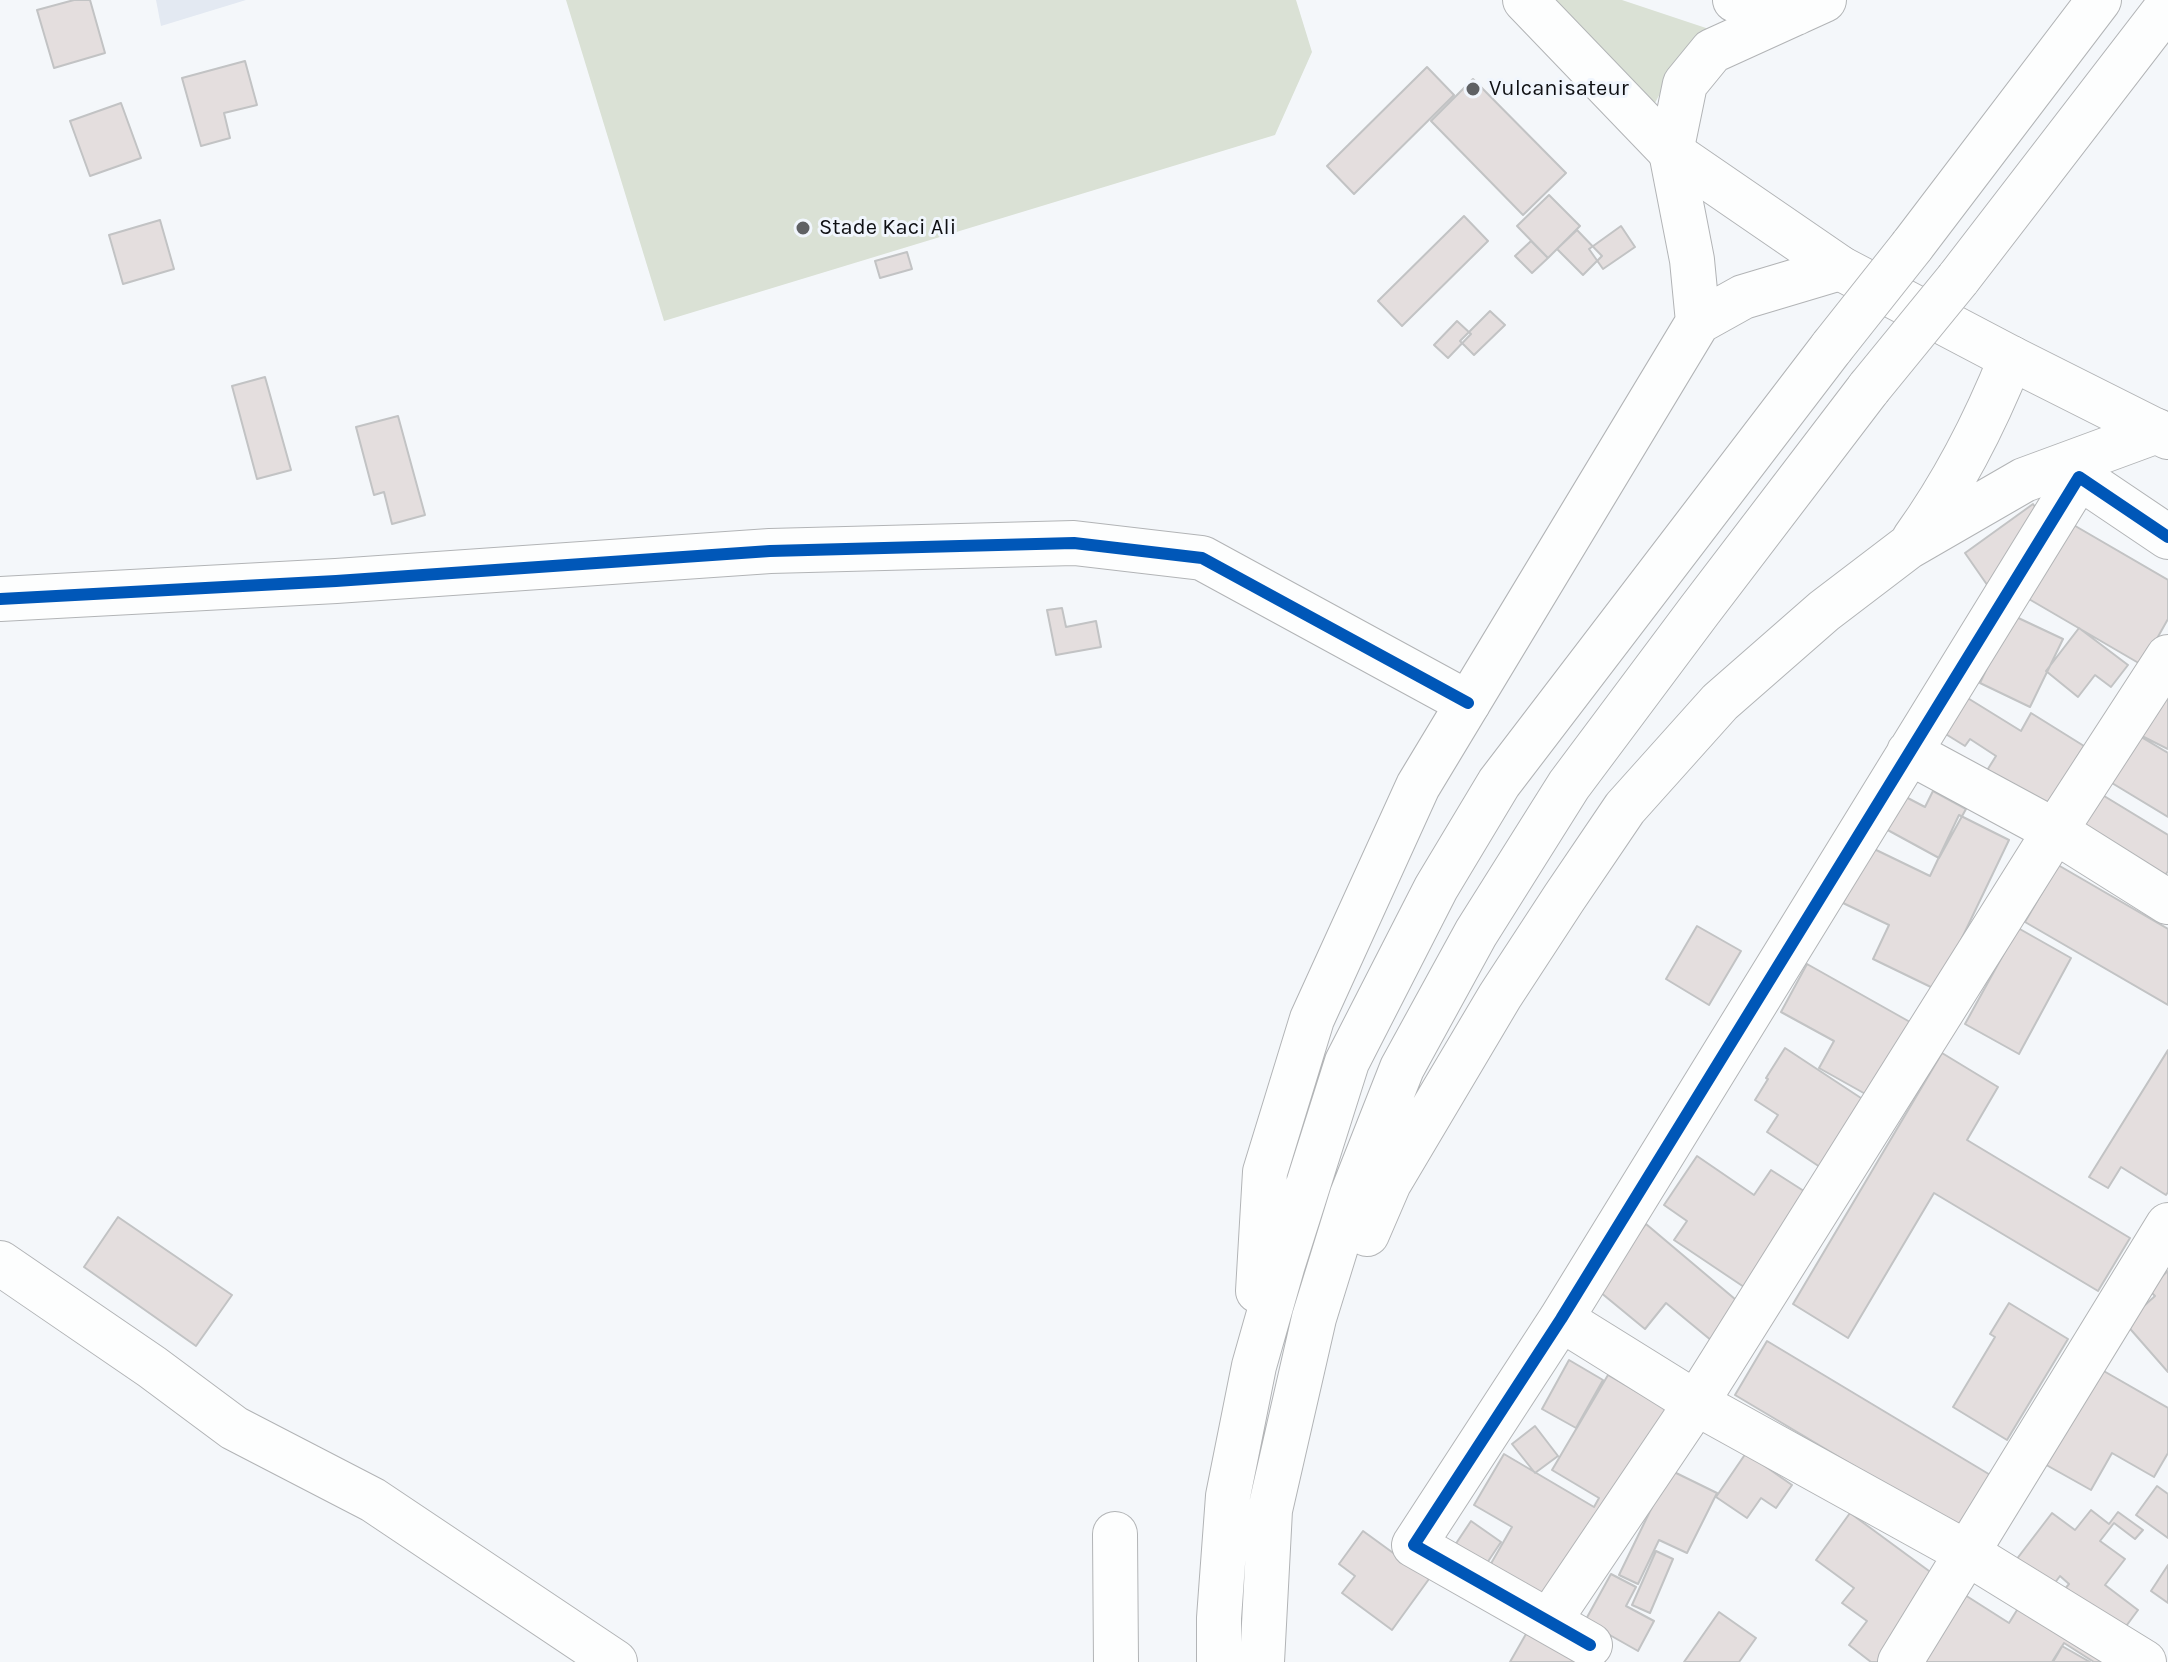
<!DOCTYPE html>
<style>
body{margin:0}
canvas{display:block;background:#f4f7fa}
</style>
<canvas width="2168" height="1662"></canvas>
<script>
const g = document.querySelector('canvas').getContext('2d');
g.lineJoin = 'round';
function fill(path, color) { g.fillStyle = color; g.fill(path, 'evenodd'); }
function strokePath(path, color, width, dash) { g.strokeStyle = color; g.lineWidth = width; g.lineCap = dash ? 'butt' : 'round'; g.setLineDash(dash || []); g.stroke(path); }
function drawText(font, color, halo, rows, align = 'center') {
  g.font = font + ' Karla,sans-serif'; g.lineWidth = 6; g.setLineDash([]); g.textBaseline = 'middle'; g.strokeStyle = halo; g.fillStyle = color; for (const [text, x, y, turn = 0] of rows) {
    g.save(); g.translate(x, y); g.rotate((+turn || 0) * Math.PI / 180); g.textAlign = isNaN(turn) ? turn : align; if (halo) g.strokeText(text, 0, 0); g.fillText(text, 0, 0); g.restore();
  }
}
const built = new Path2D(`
 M156,0H246L161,26Z`);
const green = new Path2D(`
 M566,0H1296L1312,52L1275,135L664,321Z
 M1550,0H1622L1712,30L1677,61L1655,103Z`);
const building = new Path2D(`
 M74,0H90L105,53L54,68L37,10Z
 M245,61L257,105L224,113L230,138L201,146L182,78Z
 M1427,67L1454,95L1354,194L1327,166Z
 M1473,79L1566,173L1523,215L1431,121Z
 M121,103L141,158L90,176L70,121Z
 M1549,195L1580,226L1548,258L1517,226Z
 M1464,216L1488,241L1402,326L1378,301Z
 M160,220L174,269L123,284L109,235Z
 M1621,226L1635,247L1603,269L1589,249Z
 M1577,230L1602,256L1583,275L1557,249Z
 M1531,241L1548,258L1532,273L1515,256Z
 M907,252L912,269L880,278L875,261Z
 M1490,311L1505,325L1474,355L1460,341Z
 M1457,321L1471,334L1448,358L1434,345Z
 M265,377L291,470L257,479L232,386Z
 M398,416L425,515L392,524L384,492L374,495L356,427Z
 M2033,504L2059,540L1990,589L1965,553Z
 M2065,520L2168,580V619L2142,665L2022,595Z
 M1062,608L1066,627L1096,621L1101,647L1056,655L1047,610Z
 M2012,615L2063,639L2030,707L1980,683Z
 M2079,628L2128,665L2111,687L2095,675L2078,697L2046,671Z
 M2168,675V749L2138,734Z
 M1966,697L2021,731L2031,713L2084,746L2045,809L1986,772L1996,756L1970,739L1965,746L1944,733Z
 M2131,731L2168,753V817L2102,777Z
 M2091,788L2168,835V871L2162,880L2069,823Z
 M1933,791L1966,809L1939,858L1884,828L1902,795L1925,807Z
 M1959,815L2009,840L1937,990L1873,959L1889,925L1843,903L1870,847L1930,876Z
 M2058,865L2168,929V1005L2025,922Z
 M1697,926L1741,951L1709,1005L1666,979Z
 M2018,928L2071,958L2019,1054L1965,1024Z
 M1807,964L1910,1022L1869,1096L1819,1068L1834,1041L1781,1012Z
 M1785,1048L1867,1102L1823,1169L1767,1132L1778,1115L1755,1100L1768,1079L1766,1078Z
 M2168,1050V1192L2166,1195L2121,1167L2108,1188L2089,1177Z
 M1942,1053L1998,1087L1967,1140L2130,1238L2098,1291L1934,1193L1848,1338L1793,1304Z
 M1697,1156L1754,1195L1771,1170L1807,1193L1744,1287L1674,1240L1687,1221L1664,1205Z
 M118,1217L232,1295L196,1346L84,1267Z
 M1646,1224L1742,1305L1712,1341L1666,1303L1645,1329L1594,1287Z
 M2168,1271V1372L2125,1323L2155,1296L2148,1289Z
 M2009,1303L2068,1339L2007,1440L1953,1407L1995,1337L1990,1334Z
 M1767,1341L1992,1476L1960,1529L1735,1395Z
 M1569,1360L1603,1380L1576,1428L1542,1409Z
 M2095,1366L2168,1408V1453L2154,1477L2112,1453L2091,1490L2041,1462Z
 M1608,1375L1670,1411L1555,1606L1489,1567L1512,1527L1474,1505L1504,1454L1594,1507L1599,1498L1552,1470Z
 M1535,1426L1558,1456L1535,1473L1512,1444Z
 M1746,1453L1792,1485L1776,1508L1761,1498L1747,1518L1716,1497Z
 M1670,1470L1717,1493L1687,1553L1659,1540L1638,1584L1619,1575Z
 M2157,1486L2168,1494V1538L2136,1515Z
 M2091,1510L2109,1524L2118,1512L2143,1530L2135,1539L2114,1523L2100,1541L2125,1559L2105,1585L2138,1610L2121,1633L2064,1590L2069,1584L2060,1576L2051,1588L2016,1560L2052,1513L2075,1530Z
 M1850,1513L1944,1582L1886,1662H1871L1849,1645L1867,1621L1842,1603L1854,1588L1816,1560Z
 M1471,1521L1501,1542L1485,1566L1455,1545Z
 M1363,1531L1429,1579L1392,1630L1342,1593L1355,1576L1339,1564Z
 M1656,1551L1673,1559L1650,1613L1632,1605Z
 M2168,1565V1603L2151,1591Z
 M1611,1574L1636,1587L1626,1606L1654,1621L1638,1651L1585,1621Z
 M1965,1595L2009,1623L2022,1602L2117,1662H2094L2064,1643L2053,1662H1923Z
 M1719,1612L1756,1638L1739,1662H1684Z
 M1530,1627L1590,1662H1510Z
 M2062,1646L2090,1662H2052Z`);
const minor = new Path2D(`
 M1525,0L1671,152
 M0,599L336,581L770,551L1074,543L1202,558L1468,703
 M1909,752L2055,831L2168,902
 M0,1263L152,1367L234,1428L373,1500L615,1662
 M1561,1319L1696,1403L1967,1553L2144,1662
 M1115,1534L1116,1662
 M1549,1621L1696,1403L2055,831L2168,657
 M1590,1645L1414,1545L1561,1319L2079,477L2168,537
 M1900,1662L2168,1225`);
const major = new Path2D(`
 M1671,152L1840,268L2011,358L2168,437`);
const highway = new Path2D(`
 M1735,0L1796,13
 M1912,246L2099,0
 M1958,279L2168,6
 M1698,322L1692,260L1671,152L1685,84L1712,51L1824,0
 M1914,539C1955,482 1985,423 2011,358
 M1367,1234L1389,1183L1500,996L1564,898L1625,808L1720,702L1824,611L1908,547L2024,480L2157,431
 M1258,1291L1265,1172L1312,1019L1418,786L1698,322L1743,297L1840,268
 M1219,1662V1618L1228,1496L1254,1366L1283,1264L1347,1062L1436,888L1499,783L1832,347
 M1262,1662L1270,1510L1314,1318L1352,1195L1402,1068L1476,933L1569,785L1699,611L1869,388`);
const highwayBridge = new Path2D(`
 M1832,347L1912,246
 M1869,388L1958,279`);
const cycleway = new Path2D(`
 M0,599L336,581L770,551L1074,543L1202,558L1468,703
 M1590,1645L1414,1545L1561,1319L2079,477L2168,537`);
const markers = [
 [1473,89,8,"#5f6164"],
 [803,228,8,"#5f6164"]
];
const poiNames = [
 ["Vulcanisateur",1489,89],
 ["Stade Kaci Ali",819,228]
];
fill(built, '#e3e9f2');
fill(green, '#dae1d5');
fill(building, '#e4dede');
strokePath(building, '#c2c3c4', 2);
strokePath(minor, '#b2b4b6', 46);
strokePath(major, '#b2b4b6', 46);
strokePath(highway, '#b2b4b6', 46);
strokePath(minor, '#fdfefe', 44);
strokePath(major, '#fdfefe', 44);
strokePath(highway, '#fdfefe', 44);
strokePath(highwayBridge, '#b2b4b6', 46, []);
strokePath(highwayBridge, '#fdfefe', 44);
strokePath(cycleway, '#0057b8', 12);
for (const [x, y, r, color] of markers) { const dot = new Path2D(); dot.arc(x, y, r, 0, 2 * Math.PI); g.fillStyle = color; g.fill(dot); strokePath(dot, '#f1f6fd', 3); }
drawText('22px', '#0f1013', '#f1f6fd', poiNames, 'left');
</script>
